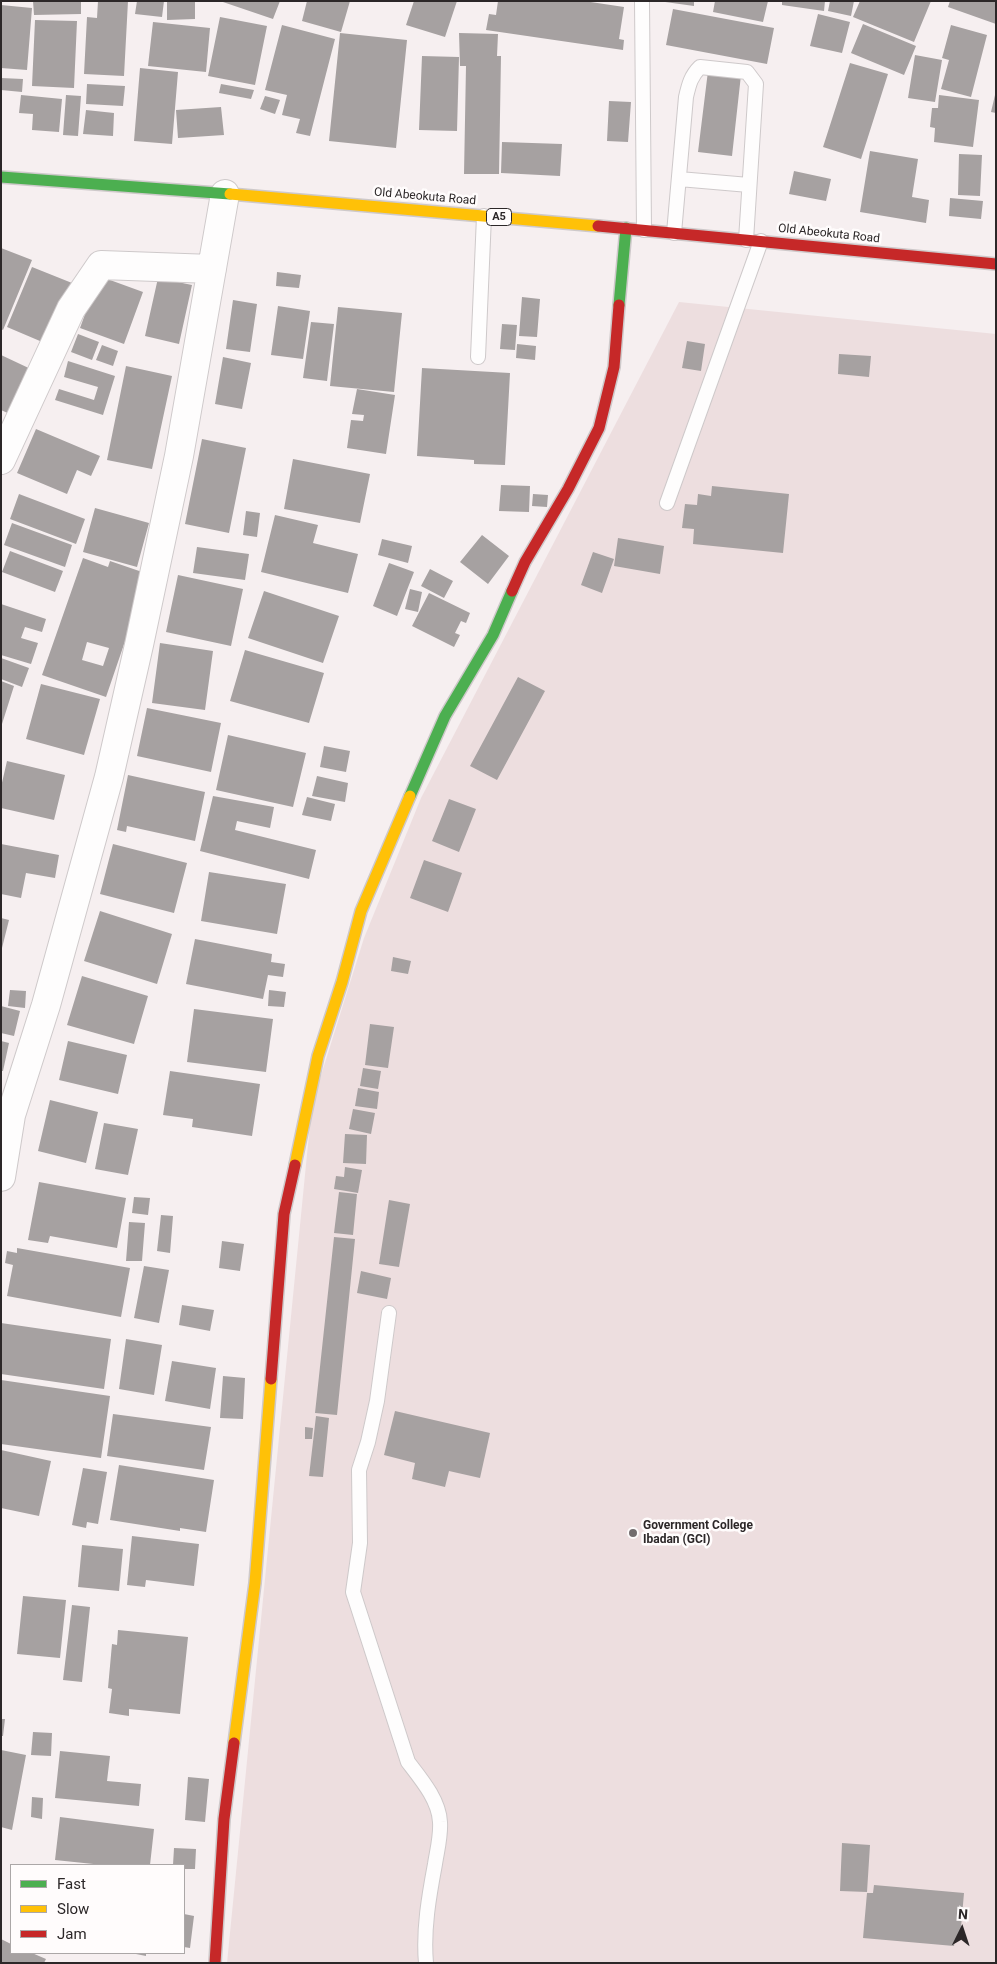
<!DOCTYPE html>
<style>
body{margin:0}
#map{position:relative;width:997px;height:1964px;overflow:hidden;background:#f6eff0;font-family:Roboto,sans-serif}
canvas{display:block}
.frame{position:absolute;inset:0;border:2px solid #2c2728;pointer-events:none}
.legend{position:absolute;left:10px;top:1864px;width:175px;height:90px;box-sizing:border-box;background:#fffcfc;border:1px solid #aba7a7;margin:0;padding:6px 9px;list-style:none;font-size:15px;color:#2c2728}
.legend li{display:flex;align-items:center;gap:10px;height:25px}
.legend b{width:25px;border:1px solid #aba7a7}
.north{position:absolute;left:937px;top:1904px;width:50px;height:50px;-webkit-text-stroke:4px #fffcfc;paint-order:stroke;rotate:4deg;font-size:14px;font-weight:700;line-height:20px;text-align:center;color:#2c2728}
.north::after{content:'';display:block;margin:auto;width:18px;height:22px;background:#2c2728;clip-path:polygon(50% 0,100% 100%,50% 72%,0 100%)}
</style>
<div id="map">
<canvas width="997" height="1964"></canvas>
<div class="frame"></div>
<ul class="legend">
<li><b style="height:6px;background:#4caf50"></b>Fast</li>
<li><b style="height:6px;background:#ffc107"></b>Slow</li>
<li><b style="height:6px;background:#c62828"></b>Jam</li>
</ul>
<div class="north">N</div>
</div>
<script>
const g = document.querySelector('canvas').getContext('2d');
g.lineJoin = 'round';
function fill(path, color) { g.fillStyle = color; g.fill(path, 'evenodd'); }
function strokePath(path, color, width, dash) { g.strokeStyle = color; g.lineWidth = width; g.lineCap = dash ? 'butt' : 'round'; g.setLineDash(dash || []); g.stroke(path); }
function drawText(font, color, halo, rows, align = 'center') {
  g.font = font + ' Roboto,sans-serif'; g.lineWidth = 5; g.setLineDash([]); g.textBaseline = 'middle'; g.strokeStyle = halo; g.fillStyle = color; for (const [text, x, y, turn = 0] of rows) {
    g.save(); g.translate(x, y); g.rotate((+turn || 0) * Math.PI / 180); g.textAlign = isNaN(turn) ? turn : align; if (halo) g.strokeText(text, 0, 0); g.fillText(text, 0, 0); g.restore();
  }
}
const built = new Path2D(`
 M679,302L996,334V1963H227L312,1104L364,938L421,798Z`);
const building = new Path2D(`
 M33,1H81V14L34,15Z
 M98,1H128L124,76L84,74L87,17L97,18Z
 M137,1H164L162,17L135,14Z
 M167,1H195V19L167,20Z
 M220,1H280L273,19Z
 M307,1H350L341,32L302,21Z
 M414,1H457L445,37L406,25Z
 M498,1H584L624,7L619,39L624,40L623,50L486,30L489,14L496,15Z
 M658,1H694V6Z
 M715,1H768L763,22L713,12Z
 M782,1H825L824,11L782,5Z
 M830,1H854L851,16L828,11Z
 M860,1L890,2L931,1L914,42L853,17Z
 M950,1H996V24L948,7Z
 M1,5L32,8L27,70L1,68Z
 M673,9L774,28L767,64L666,45Z
 M818,14L850,22L842,53L810,46Z
 M220,17L267,26L255,85L208,76Z
 M35,20L77,21L74,88L32,86Z
 M153,22L210,28L206,72L148,66Z
 M863,24L916,46L904,75L851,53Z
 M282,25L335,39L310,136L296,133L300,119L282,115L287,95L265,90Z
 M951,25L987,35L971,97L941,89L949,60L942,58Z
 M340,33L407,40L396,148L329,141Z
 M459,33L498,34L497,56H501L499,174H464L466,66H460Z
 M915,55L942,60L935,102L908,98Z
 M422,56L459,57L457,131L419,130Z
 M850,63L888,74L861,159L823,147Z
 M140,68L178,72L172,144L134,141Z
 M708,71L741,75L732,156L698,152Z
 M1,78L23,79L22,92L1,90Z
 M87,84L125,86L123,106L86,104Z
 M221,84L254,90L251,99L219,93Z
 M21,95L62,99L59,132L32,130L33,114L19,113Z
 M66,95L81,96L78,136L63,135Z
 M939,95L979,100L973,147L934,142L935,128L930,127L932,108H938Z
 M995,95H996V113L991,112Z
 M265,96L280,100L275,114L260,109Z
 M609,101L631,102L628,142L607,141Z
 M221,107L224,135L178,138L176,110Z
 M86,110L114,113L113,136L83,134Z
 M502,142L562,144L560,176L501,173Z
 M870,151L918,159L912,197L929,200L926,223L860,212Z
 M959,154L982,155L980,196L958,195Z
 M794,171L831,179L826,201L789,194Z
 M950,198L983,201L981,219L949,216Z
 M1,248L32,260L3,330L1,329Z
 M32,267L72,283L47,344L7,327Z
 M277,272L301,275L299,288L276,286Z
 M99,276L143,292L124,344L80,328Z
 M158,278L192,285L179,344L145,336Z
 M522,297L540,299L537,337L519,336Z
 M233,300L257,304L250,352L226,349Z
 M278,306L310,311L303,359L271,355Z
 M338,307L402,313L394,392L330,386Z
 M311,322L334,324L327,381L303,378Z
 M502,324L517,325L515,350L500,349Z
 M78,334L99,342L92,360L71,352Z
 M687,341L705,344L701,371L682,368Z
 M517,344L536,346L535,360L516,358Z
 M102,345L118,351L113,366L96,360Z
 M839,354L871,356L869,377L838,374Z
 M1,355L35,371L14,416L1,410Z
 M223,357L251,363L242,409L215,404Z
 M68,361L115,376L103,415L55,400L59,389L94,400L98,387L64,377Z
 M126,366L172,376L152,469L107,460Z
 M422,368L510,373L505,465L474,464V460L417,456Z
 M357,389L395,395L386,454L347,448L351,420L363,421L364,415L352,414Z
 M36,429L100,456L91,476L77,470L67,494L17,473Z
 M202,439L246,448L229,533L185,524Z
 M293,459L370,474L360,523L284,509Z
 M501,485L530,486L529,512L499,511Z
 M712,486L789,494L783,553L693,544L694,529L682,528L685,504L697,505L698,494L711,496Z
 M19,494L85,519L76,544L10,519Z
 M533,494L548,495L547,507L532,506Z
 M95,508L149,523L137,567L83,552Z
 M246,511L260,513L257,537L243,535Z
 M275,515L318,525L313,543L358,554L348,593L261,572Z
 M12,523L72,545L65,567L4,545Z
 M482,535L509,556L488,584L460,562Z
 M618,538L664,546L660,574L614,566Z
 M382,539L412,546L408,563L378,555Z
 M197,547L249,554L245,580L193,573Z
 M10,551L63,571L55,592L2,572Z
 M593,552L614,559L602,593L581,585Z
 M83,558L108,567L110,561L148,574L106,697L42,675ZM87,642L109,648L103,666L82,660Z
 M389,563L414,572L397,616L373,606Z
 M430,569L453,581L444,598L421,586Z
 M178,575L243,589L231,646L166,632Z
 M410,589L422,592L418,612L405,609Z
 M264,591L339,616L323,663L248,638Z
 M429,593L470,613L466,623L461,621L455,633L460,635L454,647L412,626Z
 M1,604L46,619L42,632L25,627L21,638L38,643L31,664L1,655Z
 M160,643L213,651L205,710L152,703Z
 M245,650L324,673L309,723L230,701Z
 M1,658L29,668L22,687L1,679Z
 M518,677L545,691L497,780L470,766Z
 M1,681L14,686L2,724H1Z
 M41,684L100,699L84,755L26,739Z
 M147,708L221,723L211,772L137,756Z
 M228,735L306,753L293,807L216,790Z
 M324,746L350,751L346,772L320,767Z
 M7,761L65,775L54,820L1,808V787Z
 M128,775L205,792L195,841L127,826L126,832L117,830Z
 M317,776L348,783L345,802L312,796Z
 M213,796L274,807L270,828L237,821L235,830L316,850L309,879L200,851Z
 M307,797L335,804L331,821L302,815Z
 M449,799L476,809L459,852L432,841Z
 M1,844L59,855L55,878L26,873L21,898L1,894Z
 M113,844L187,863L174,913L100,894Z
 M424,860L462,873L448,912L410,898Z
 M209,872L286,884L277,934L201,921Z
 M100,911L172,934L157,984L84,961Z
 M1,918L9,920L2,948H1Z
 M195,939L272,954L271,962L285,964L283,977L268,975L263,999L186,984Z
 M393,957L411,961L408,974L391,971Z
 M82,976L148,996L134,1044L67,1025Z
 M10,990L26,991L25,1008L8,1006Z
 M269,990L286,992L284,1007L268,1006Z
 M1,1006L20,1011L14,1036L1,1033Z
 M194,1009L273,1019L266,1072L187,1062Z
 M370,1024L394,1027L388,1068L365,1065Z
 M1,1041L9,1043L3,1071H1Z
 M68,1041L127,1055L118,1094L59,1080Z
 M363,1068L381,1071L378,1089L360,1086Z
 M170,1071L260,1084L252,1136L192,1127L193,1119L163,1115Z
 M358,1088L379,1092L377,1109L355,1106Z
 M50,1100L98,1112L86,1163L38,1151Z
 M353,1109L375,1113L371,1134L349,1129Z
 M104,1123L138,1129L128,1175L95,1169Z
 M345,1134L367,1135L366,1164L343,1163Z
 M345,1167L362,1170L358,1193L334,1189L336,1176L344,1177Z
 M39,1182L126,1198L117,1248L50,1236L48,1243L28,1240Z
 M339,1192L357,1194L353,1235L334,1233Z
 M134,1197L150,1198L148,1215L132,1213Z
 M389,1200L410,1204L399,1267L379,1264Z
 M161,1215L173,1216L170,1253L157,1251Z
 M129,1222L145,1223L142,1261H126Z
 M334,1237L355,1239L337,1415L315,1413Z
 M222,1241L244,1244L240,1271L219,1268Z
 M17,1248L130,1268L121,1317L7,1296L13,1265L5,1263L7,1251L17,1253Z
 M144,1266L169,1270L159,1323L134,1318Z
 M361,1271L391,1278L387,1299L357,1293Z
 M182,1305L214,1310L210,1331L179,1325Z
 M1,1323L111,1339L104,1389L1,1374Z
 M126,1339L162,1345L154,1395L119,1389Z
 M172,1361L216,1368L210,1409L165,1401Z
 M223,1376L245,1378L243,1419L220,1418Z
 M1,1380L110,1396L101,1458L1,1444Z
 M395,1411L490,1433L480,1478L449,1471L445,1487L412,1479L415,1463L384,1455Z
 M113,1414L211,1427L204,1470L107,1456Z
 M316,1416L329,1418L323,1477L309,1476Z
 M305,1427L313,1428L312,1439H305Z
 M1,1450L51,1461L39,1516L1,1508Z
 M119,1465L214,1480L206,1532L180,1528V1531L110,1520Z
 M83,1468L107,1472L98,1524L87,1522L86,1528L72,1525Z
 M132,1536L199,1544L194,1586L146,1580L145,1587L127,1585Z
 M82,1545L123,1549L119,1591L78,1587Z
 M23,1596L66,1600L60,1658L17,1654Z
 M72,1605L90,1607L82,1682L63,1680Z
 M118,1630L188,1637L180,1714L129,1709V1716L109,1713L112,1689L108,1688L112,1644L117,1645Z
 M1,1719H5L3,1736H1Z
 M33,1732L52,1733L51,1756L31,1755Z
 M1,1750L26,1755L12,1830L1,1827Z
 M60,1751L110,1756L107,1781L141,1784L139,1806L55,1798Z
 M188,1777L209,1779L205,1822L185,1820Z
 M32,1797L43,1798L42,1819L31,1817Z
 M60,1817L154,1829L150,1865H103L55,1860Z
 M842,1843L870,1845L867,1892L840,1891Z
 M174,1848L196,1849L195,1869H184V1865H173Z
 M874,1885L964,1893L960,1939H955L954,1946L863,1938L867,1893H873Z
 M184,1914L194,1916L190,1948L184,1947Z
 M1,1939L11,1944V1953H32L46,1959L44,1963H1Z
 M131,1953H146V1956Z`);
const lane = new Path2D(`
 M642,1L644,230
 M679,179L749,185
 M674,233L686,97C689,84 691,76 700,67L747,72L756,84L746,240
 M478,357L484,216
 M667,503L761,241
 M389,1313L377,1401L368,1442L359,1470L360,1543L353,1592L408,1762C421,1779 439,1800 440,1822C441,1836 437,1851 435,1864C429,1896 423,1930 426,1963`);
const street = new Path2D(`
 M1,460L71,309L101,265L212,269
 M1,1177L11,1115L46,1005L109,777L139,645L179,456L225,194`);
const fast = new Path2D(`
 M1,177L230,194
 M619,305L626,228
 M410,796L445,716L493,635L512,591`);
const slow = new Path2D(`
 M230,194L598,226
 M295,1165L318,1056L342,982L361,911L410,796
 M234,1743L255,1583L271,1379`);
const jam = new Path2D(`
 M598,226L996,264
 M512,591L525,562L568,489L599,428L614,367L619,305
 M271,1379L284,1214L295,1165
 M215,1963L224,1819L234,1743`);
const markers = [
 [633,1533,5,"#736d6e"]
];
const shields = [
 [499,217,25]
];
const shieldNames = [
 ["A5",499,217]
];
const streetNames = [
 ["Old Abeokuta Road",425,197,5],
 ["Old Abeokuta Road",829,234,6]
];
const poiNames = [
 ["Government College",643,1526],
 ["Ibadan (GCI)",643,1540]
];
fill(built, '#eddedf');
fill(building, '#a6a1a1');
strokePath(lane, '#cec9ca', 16);
strokePath(street, '#cec9ca', 30);
strokePath(fast, '#cec9ca', 14);
strokePath(slow, '#cec9ca', 14);
strokePath(jam, '#cec9ca', 14);
strokePath(lane, '#fefdfd', 14);
strokePath(street, '#fefdfd', 28);
strokePath(fast, '#4caf50', 11);
strokePath(slow, '#ffc107', 11);
strokePath(jam, '#c62828', 11);
for (const [x, y, r, color] of markers) { const dot = new Path2D(); dot.arc(x, y, r, 0, 2 * Math.PI); g.fillStyle = color; g.fill(dot); strokePath(dot, '#fffcfc', 2); }
for (const [x, y, w] of shields) { const box = new Path2D(); box.roundRect(x - w / 2, y - 8.5, w, 17, 4); g.fillStyle = '#fffcfc'; g.fill(box); strokePath(box, '#2c2728', 1); }
drawText('bold 11px', '#2c2728', null, shieldNames);
drawText('12px', '#2c2728', '#fffcfc', streetNames);
drawText('bold 12px', '#2c2728', '#fffcfc', poiNames, 'left');
</script>
